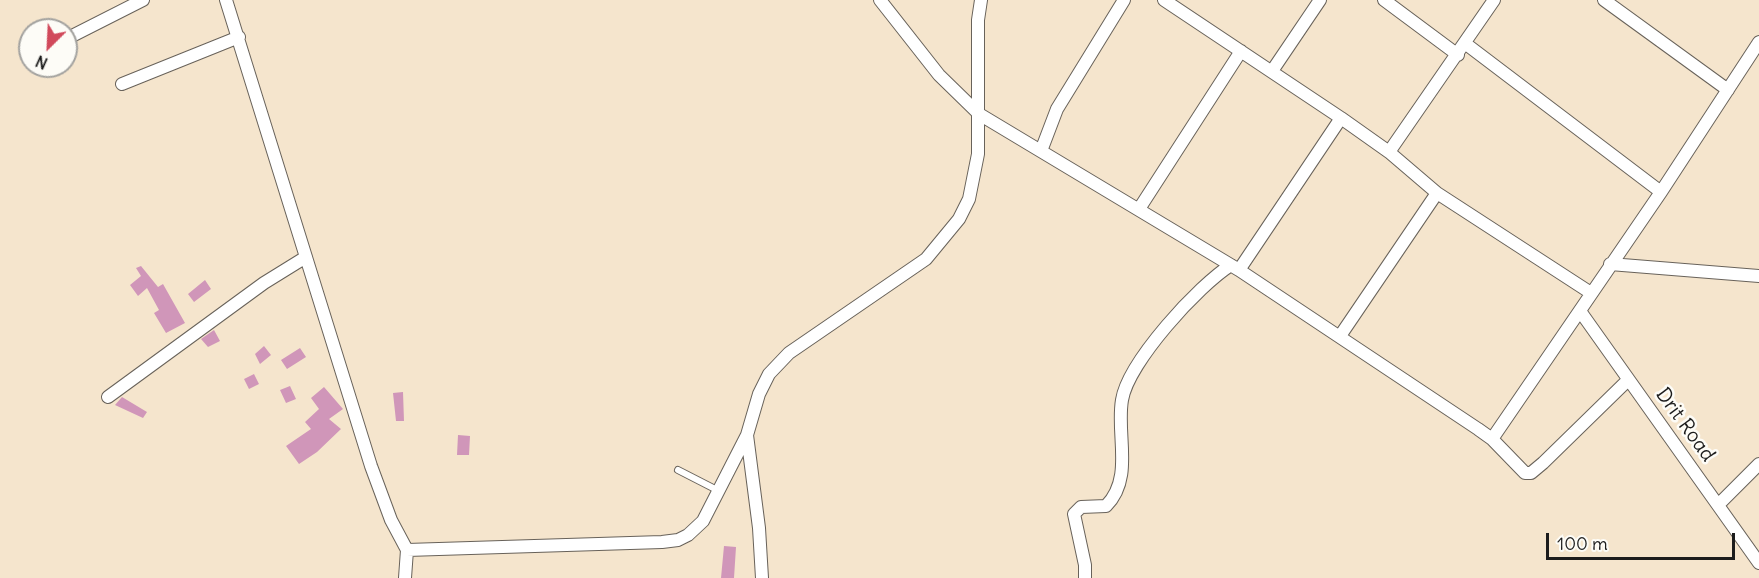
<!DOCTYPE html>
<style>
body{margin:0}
#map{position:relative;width:1759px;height:578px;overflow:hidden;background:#f5e5cd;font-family:Delius,sans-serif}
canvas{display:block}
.north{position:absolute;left:18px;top:18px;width:60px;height:60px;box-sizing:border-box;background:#fdfcf7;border:2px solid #a3a29f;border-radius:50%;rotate:204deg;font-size:16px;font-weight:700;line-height:24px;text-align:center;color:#1c1c1c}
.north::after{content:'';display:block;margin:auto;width:21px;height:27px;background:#d1495b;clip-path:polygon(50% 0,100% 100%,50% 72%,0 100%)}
.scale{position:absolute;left:1546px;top:533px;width:189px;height:27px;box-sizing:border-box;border:3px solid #1c1c1c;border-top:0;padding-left:8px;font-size:18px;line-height:21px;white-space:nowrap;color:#1c1c1c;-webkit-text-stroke:4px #fdfcf7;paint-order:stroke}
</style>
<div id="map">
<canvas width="1759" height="578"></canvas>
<div class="north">N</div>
<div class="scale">100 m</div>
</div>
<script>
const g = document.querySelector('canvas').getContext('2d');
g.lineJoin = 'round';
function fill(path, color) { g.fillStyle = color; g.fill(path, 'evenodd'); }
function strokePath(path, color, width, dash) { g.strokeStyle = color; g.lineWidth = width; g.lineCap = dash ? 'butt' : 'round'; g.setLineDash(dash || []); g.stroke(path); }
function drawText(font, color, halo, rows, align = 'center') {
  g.font = font + ' Delius,sans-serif'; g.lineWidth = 5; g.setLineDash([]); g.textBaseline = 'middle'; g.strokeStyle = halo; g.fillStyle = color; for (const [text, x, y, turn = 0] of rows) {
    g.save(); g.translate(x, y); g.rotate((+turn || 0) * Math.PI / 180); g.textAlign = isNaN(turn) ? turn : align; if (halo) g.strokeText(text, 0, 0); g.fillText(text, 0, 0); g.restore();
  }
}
const building = new Path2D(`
 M141,266L158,287L163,284L185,323L166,333L154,313L159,310L147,288L138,296L130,285L141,276L136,268Z
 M205,280L211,289L194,302L188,294Z
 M214,330L220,341L208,347L201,339Z
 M264,346L271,355L260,364L255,354Z
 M300,348L306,357L287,369L281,360Z
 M254,374L259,384L249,389L244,379Z
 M290,386L296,399L286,403L280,390Z
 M324,387L343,409L329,419L341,429L317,452L299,464L286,446L311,429L305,422L319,409L311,398Z
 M403,392L404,421H396L393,393Z
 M122,397L147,412L143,418L115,405Z
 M458,435L470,436L469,455H457Z
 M724,546L736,547L734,578H721Z`);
const lane = new Path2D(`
 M678,470L719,491`);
const street = new Path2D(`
 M226,0L371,466L391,520L407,550L405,578
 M880,0L939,75L979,114L1239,270L1478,429L1492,439L1525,473H1531L1543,463L1628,380
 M1164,0L1341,118L1389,152L1437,193L1591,293
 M1384,0L1458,55
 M1604,0L1728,90
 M66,39L143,0
 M1466,44L1661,192
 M1272,71L1320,0
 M122,84L239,37
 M1041,151L1057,109L1124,0
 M1389,152L1494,0
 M1139,209L1241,51
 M1610,264L1759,276
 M1239,270L1341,118
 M1580,311L1759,563
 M1340,336L1437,193
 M108,397L264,283L306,257
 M1492,439L1661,192L1759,42
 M1719,504L1759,464
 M407,550L662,542L678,540L688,535L703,521L747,435
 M762,578L759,528L747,435L759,394L769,374L789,353L926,259L959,219L969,199L978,154V20L981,0
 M1085,578V565L1074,514L1081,507L1106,506C1134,478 1116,435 1122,400C1128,362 1199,285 1231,265`);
const streetNames = [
 ["Drit Road",1685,425,54]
];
fill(building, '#d096b9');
strokePath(lane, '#68625a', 8);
strokePath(street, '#68625a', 14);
strokePath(lane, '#fff', 6);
strokePath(street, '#fff', 12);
drawText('20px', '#1c1c1c', '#fdfcf7', streetNames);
</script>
